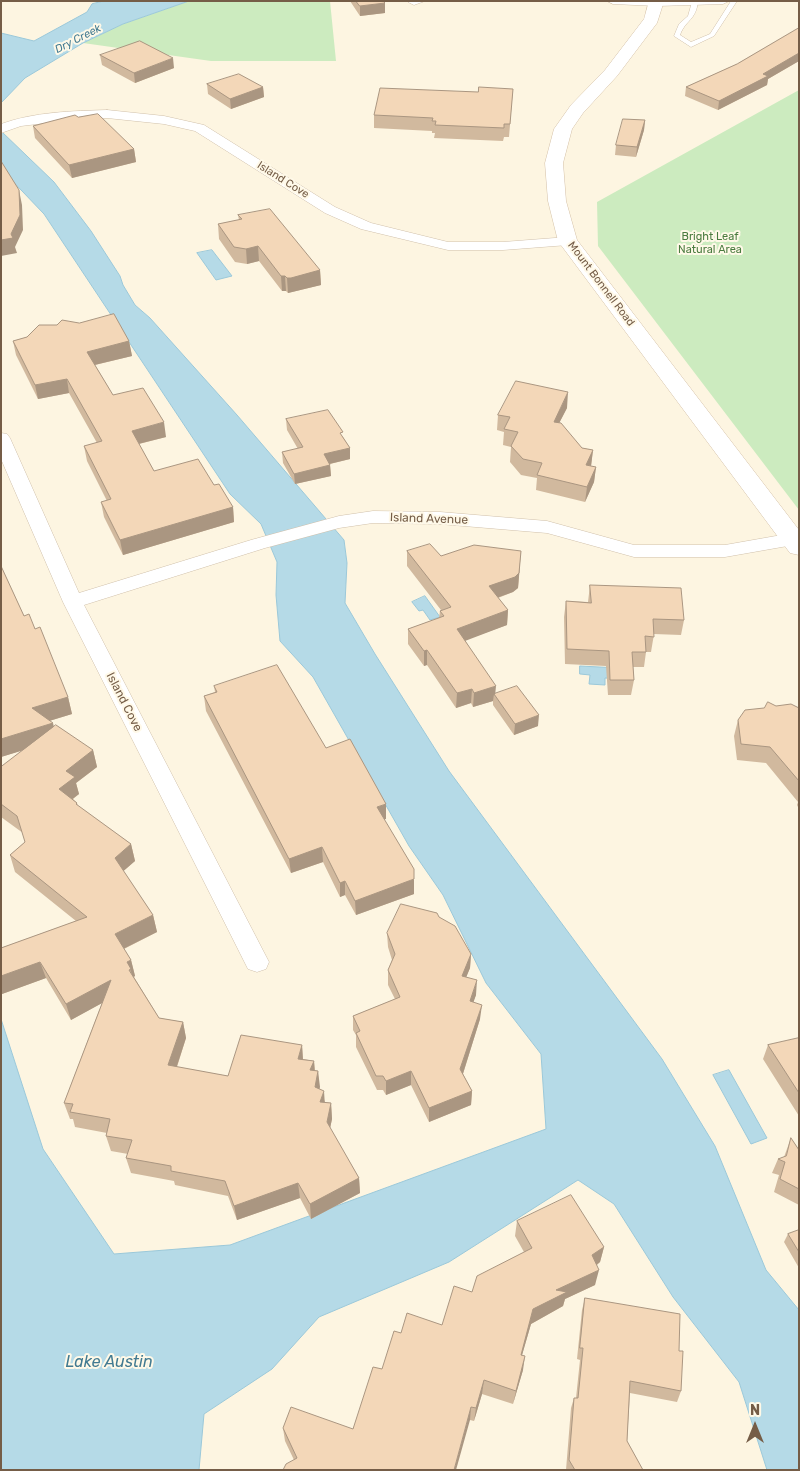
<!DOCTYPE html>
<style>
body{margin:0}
#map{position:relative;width:800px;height:1471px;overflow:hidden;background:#fdf5e1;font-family:Rubik,sans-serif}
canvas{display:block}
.frame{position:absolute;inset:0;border:2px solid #755d47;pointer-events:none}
.north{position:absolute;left:730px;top:1401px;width:50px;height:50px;-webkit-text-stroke:4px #fff9e8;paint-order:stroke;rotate:0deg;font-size:14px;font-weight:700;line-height:20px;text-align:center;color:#755d47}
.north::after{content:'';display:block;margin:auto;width:18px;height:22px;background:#755d47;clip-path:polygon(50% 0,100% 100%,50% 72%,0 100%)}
</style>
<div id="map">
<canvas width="800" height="1471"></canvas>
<div class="frame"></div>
<div class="north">N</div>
</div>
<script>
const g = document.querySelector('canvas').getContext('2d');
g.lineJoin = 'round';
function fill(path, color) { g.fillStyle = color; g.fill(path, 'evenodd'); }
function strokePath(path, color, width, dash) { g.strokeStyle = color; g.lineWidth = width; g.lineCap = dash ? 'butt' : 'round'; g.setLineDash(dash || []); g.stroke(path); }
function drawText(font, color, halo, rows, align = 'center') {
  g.font = font + ' Rubik,sans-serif'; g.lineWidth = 4; g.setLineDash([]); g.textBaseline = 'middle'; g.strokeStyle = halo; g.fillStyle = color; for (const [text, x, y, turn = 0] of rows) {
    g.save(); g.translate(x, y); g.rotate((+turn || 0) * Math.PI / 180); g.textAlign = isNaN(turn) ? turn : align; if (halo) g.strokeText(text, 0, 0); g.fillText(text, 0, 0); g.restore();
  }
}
const green = new Path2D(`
 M189,1H330L336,61H211L83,43L123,24Z
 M799,90V510L598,246L597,202Z`);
const water = new Path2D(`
 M104,1H189L123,24L83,43L25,78L1,103V33L34,41L87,12L92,4Z
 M1,131L54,182L91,231L120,276L123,285L135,305L150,318L237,415L344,540L347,563L345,603L375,654L449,771L662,1059L715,1146L766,1270L799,1310V1470H767L739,1382L673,1297L614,1204L578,1180L449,1262L319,1317L272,1369L204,1414L199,1470H1V1019L43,1149L114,1254L230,1245L546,1129L541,1054L486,983L443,895L409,846L313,677L280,641L276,595L277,562L261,524L230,494L44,214L1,169Z
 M212,250L232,276L216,280L197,253Z
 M425,596L440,617L430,620L423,610L419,611L412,602Z
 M580,666L619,668L620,679L605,678V685L589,684L590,675L580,674Z
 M729,1070L767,1138L751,1144L713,1075Z`);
const lane = new Path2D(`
 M698,1C696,21 686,19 680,35L691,42L710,34L731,1H737L714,36L691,47L674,36L679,24L688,16L692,2Z`);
const street = new Path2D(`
 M425,1L414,5L408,2L409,1Z
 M607,1H729L723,4L657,6L613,4Z
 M107,110L164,116L204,125L335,207L371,223L448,242H503L568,237L573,238L575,241L573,244L568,245L503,250H448L361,229L325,213L195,131L164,124L107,118L79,119L21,126L1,133V124C34,112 72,111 107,110Z
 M1,433L7,434L10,438L79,593L251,540L339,516L373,511L440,512L547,521L634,545H725L793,533L799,534V544L725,557H634L547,533L440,524L373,523L339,528L265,548L84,605L269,962L266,969L257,972L248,969L63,602L1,459Z`);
const secondary = new Path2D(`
 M649,1H664L657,23L617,76L583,113L572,129L563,163L566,201L577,240L799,530V555L790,553L558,241L548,201L545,163L554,129L571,105L605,70L644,19Z`);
const wall = new Path2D(`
 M350,1H383L385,3V13L360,16Z
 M799,28V61L768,79L767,85L718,110L685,96L686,87L737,64Z
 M100,55L174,68L135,83L102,65Z
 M207,84L263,87L264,97L231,109L208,94Z
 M513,89L509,137H504L503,141L434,138L435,133H432V131L374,128V115L478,92Z
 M645,120L644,130L636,157L615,155L616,145Z
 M33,126L134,149L136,162L72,178L35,138Z
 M238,215L320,270L321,285L288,293L286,291H282L259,261L247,264L235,262L219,239L218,224L239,220Z
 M27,337L129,341L132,356L95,365L113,395L166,437L139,444L154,471L214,485L233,507L234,522L123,555L104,517L101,502L107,501L87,461L84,446L97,443L69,393L38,399L16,355L13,341Z
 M567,408L559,423L582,448L593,450L591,466L596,467L594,482L585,502L536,490L537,478L521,475L510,462L511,447L503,445L504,432L497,430L498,415Z
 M286,419L343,437L350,448V459L330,464L331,476L295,484L283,463L282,452L298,449L287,430Z
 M407,551L441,556L520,566L518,588L513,592L498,598L508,610L507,625L465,640L496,694L538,726L514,735L493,705V701L473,707L471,703L456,708L427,665L424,666L408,644V629L439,618L440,611L441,610L407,566Z
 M1,566L24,616L35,629L68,697L72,714L49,721L54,727L93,750L97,767L76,783L79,794L73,799L77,803L78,806L131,844L135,861L123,871L153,915L157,932L124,949L131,960L135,976L134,977L159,1018L183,1022L186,1038L177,1067L228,1076L302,1045L303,1059L314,1061L315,1070L318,1071L319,1089L325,1102L331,1103L332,1119L330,1128L359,1178L360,1193L311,1219L300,1198L237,1220L228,1196L175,1185L174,1181L131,1173L126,1158L128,1154L111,1151L106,1136L107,1133L75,1127L73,1119H70L64,1103L102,1003L71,1020L46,978L2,994L1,948L76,921L15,872L10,855L25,842L23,833L1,817V767L23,750L1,757Z
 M590,585L684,620L681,635L654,634L651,652H646L644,667H633L634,680L631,695H608L606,666L565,664L564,617L566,601L588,602Z
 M214,686L326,748L386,819H384L414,894L356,915L345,895L340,897L323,862L291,873L206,711L204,696L215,692Z
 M776,706L799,708V809L797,805L798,802L766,763L737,760L734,736L738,720Z
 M439,917L471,954L470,968L466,977L476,995L473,1002L480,1019L463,1074L472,1091L471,1105L429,1122L411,1085L386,1095L383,1090H377L356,1047V1035L353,1030V1016L395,999L388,985V970L392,960L388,947L387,933Z
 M799,1038V1116L763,1059L768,1045Z
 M791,1138L799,1150V1205L774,1192L779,1175L772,1173L778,1159L784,1157Z
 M517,1221L604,1247L600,1262L597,1265L595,1285L565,1299L563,1306L531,1324L522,1355L523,1370L513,1404L482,1394L474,1421L470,1420L294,1460L285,1441L283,1428L353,1429L401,1333L442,1325L472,1292L524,1252L515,1236Z
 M799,1230V1268L784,1242L788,1234Z
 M585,1298L679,1351L681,1391L677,1402L630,1393L627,1441L643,1470H566L571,1408L574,1398H576L580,1360L577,1359L582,1310Z`);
const shadedWall = new Path2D(`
 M385,3V13L360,16V6Z
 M799,53V61L768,79L767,85L718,110L719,101L763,74Z
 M173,58L174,68L135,83L134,73Z
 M263,87L264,97L231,109L230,99Z
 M645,120L644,130L636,157L637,147Z
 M134,149L136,162L72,178L69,165Z
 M19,190L22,205L23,230L15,247L17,253L1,256V240L11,234Z
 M258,246L259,261L247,264L246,249Z
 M320,270L321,285L288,293L287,278Z
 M281,276H285L286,291H282Z
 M129,341L132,356L90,366L87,352Z
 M67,379L69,393L38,399L35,385Z
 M568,392L567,408L552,437L554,422Z
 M164,422L166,437L134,445L132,431Z
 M350,448V459L325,465L324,454Z
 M593,450L591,466L586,465Z
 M330,465L331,476L295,484L294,474Z
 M596,467L594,482L585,502L587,487Z
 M233,507L234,522L123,555L120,540Z
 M521,551L518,588L513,592L488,601L489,586Z
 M508,610L507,625L457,644V629Z
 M427,650V665L424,666V651Z
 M496,686L495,696L494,694L493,701L473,707L474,693Z
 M472,689L471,703L456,708L457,693Z
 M68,697L72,714L36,725L32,708Z
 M539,715L538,726L514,735L515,724Z
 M53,723L57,740L1,757V739Z
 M93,750L97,767L76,783L79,794L63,806L59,789L66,771Z
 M386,804V819L377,822V807Z
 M131,844L135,861L119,875L115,858Z
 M322,847L323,862L291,873L289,859Z
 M414,879V894L356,915L355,901Z
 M345,881V895L340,897V883Z
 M153,915L157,932L119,951L115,934Z
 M471,954L470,968L461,990L462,976Z
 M131,960L135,976L133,977L127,962Z
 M40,962L46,978L2,994L1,976Z
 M111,980L115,996L71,1020L66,1004Z
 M477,980L476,995L469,1015L470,1001Z
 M482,1005L480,1019L460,1083V1069Z
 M183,1022L186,1038L172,1081L168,1065Z
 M302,1045L303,1061L298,1059Z
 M314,1061L315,1077L310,1070Z
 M318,1071L320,1087L316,1103L315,1087Z
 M411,1071V1085L386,1095V1081Z
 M324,1091L325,1106L320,1102Z
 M472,1091L471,1105L429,1122V1108Z
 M331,1103L332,1119L328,1138L327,1122Z
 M359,1178L360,1193L311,1219L310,1204Z
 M298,1183L300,1198L237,1220L234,1206Z
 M604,1247L600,1262L589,1270L592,1255Z
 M599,1270L595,1285L565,1299L563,1306L531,1324L518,1369L521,1355L533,1309L556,1290Z
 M525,1356L523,1370L513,1404L516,1391Z
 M484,1380L482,1394L474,1421L476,1408Z
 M471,1407L470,1420L456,1470H454Z`);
const building = new Path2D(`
 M356,1H383L385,3L360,6Z
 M799,28V53L763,74L768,76L719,101L686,87L737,64Z
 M140,41L173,58L134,73L100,55Z
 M239,74L263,87L230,99L207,84Z
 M479,87L513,89L510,124H504V128L435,125L436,121H432L433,118L374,115L380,88L478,92Z
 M98,114L134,149L69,165L33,126L75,115L78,117Z
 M623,119L645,120L637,147L616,145Z
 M1,161L19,190L20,215L11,234L13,238L1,240Z
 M270,209L320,270L291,278H287L285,276H281L258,246L246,249L234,247L218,224L242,219L238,215Z
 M114,314L129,341L87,352L113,395L143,388L164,422L132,431L154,471L198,459L214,485L219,484L233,507L120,540L101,502L111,499L84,446L102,441L67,379L35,385L13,341L27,337L39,325H57L62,320L79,323Z
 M516,381L568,392L554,422L561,423L582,448L593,450L586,465L596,467L587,487L537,475L542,463L523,459L511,446L518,432L504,429L510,417L498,415Z
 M328,410L343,432L340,433L350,448L324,454L330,465L294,474L282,452L303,447L286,419Z
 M430,544L441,556L474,545L521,551L519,573L515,577L489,586L508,610L457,629L496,686L474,693L472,689L457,693L427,650L424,651L408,629L444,616L440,611L451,607L407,551Z
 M1,566L24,616L29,614L35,629L40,627L68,697L32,708L53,723L1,739Z
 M590,585L681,588L684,620L653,619L654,637L645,636L646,652H632L634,680H610L609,651L567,649L566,601L591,603Z
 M277,665L326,748L350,739L386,804L377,807L414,869V879L355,901L345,881L340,883L322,847L289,859L204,696L217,692L214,686Z
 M517,686L539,715L515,724L494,694Z
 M768,702L776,706L791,704L799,708V781L770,747L741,744L738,720L745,710L764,708Z
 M56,725L93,750L66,771L75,777L59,789L77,803L76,804L131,844L115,858L153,915L115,934L131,960L127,962L131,969L129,970L159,1018L183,1022L168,1065L228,1076L241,1035L302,1045L298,1059L314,1061L310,1070L318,1071L315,1087L324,1091L320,1102L331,1103L327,1122L359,1178L310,1204L298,1183L234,1206L225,1181L171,1171V1166L126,1158L132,1140L106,1136L110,1119L70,1112L73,1104L64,1103L111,980L66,1004L40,962L1,976V948L87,917L10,855L25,842L17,816L1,804V767Z
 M401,904L437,913L439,917L455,926L471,954L462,976L477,980L470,1001L482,1005L460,1069L472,1091L429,1108L411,1071L386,1081L383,1076H376L356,1033L360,1031L353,1016L400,997L388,970L395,954L387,933Z
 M799,1038V1093L768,1045Z
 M791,1138L799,1150V1189L780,1179L785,1162L778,1159L786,1156Z
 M571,1195L604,1247L592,1255L599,1270L556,1290L567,1292L533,1309L521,1355L525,1356L516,1391L484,1380L476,1408L471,1407L454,1470H283L286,1464L297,1458L283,1428L291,1407L353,1429L373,1367L382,1369L394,1331L401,1333L407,1313L442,1325L454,1286L472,1292L477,1276L532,1248L517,1221Z
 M799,1230V1252L788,1234Z
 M585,1298L680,1314L679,1351H683L681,1391L630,1381L627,1441L643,1470H575L569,1460L574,1398H578L583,1348H580Z`);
const farWaternames = [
 ["Dry Creek",78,39,-27]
];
const farStreetnames = [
 ["Island Cove",283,180,32],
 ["Mount Bonnell Road",601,284,53]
];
const farParknames = [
 ["Bright Leaf",710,237],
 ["Natural Area",710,250]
];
const streetNames = [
 ["Island Avenue",429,519,2],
 ["Island Cove",124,702,63]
];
const nearWaternames = [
 ["Lake Austin",109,1362]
];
fill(green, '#ccebbf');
fill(water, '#b5dae7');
strokePath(water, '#9bc8d9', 1);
strokePath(lane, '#d0c0ab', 1);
strokePath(street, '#d0c0ab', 1);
strokePath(secondary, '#d4c0a7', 1);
fill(lane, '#fff');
fill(street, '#fff');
fill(secondary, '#fff');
fill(wall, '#d1b99e');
fill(shadedWall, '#aa9681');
fill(building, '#f3d7b8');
strokePath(building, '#aa9681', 1);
drawText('italic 11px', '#427a91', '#fff9e8', farWaternames);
drawText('11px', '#755d47', '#fff9e8', farStreetnames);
drawText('11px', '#4a7b3f', '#fff9e8', farParknames);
drawText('12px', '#755d47', '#fff9e8', streetNames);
drawText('italic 16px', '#427a91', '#fff9e8', nearWaternames);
</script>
